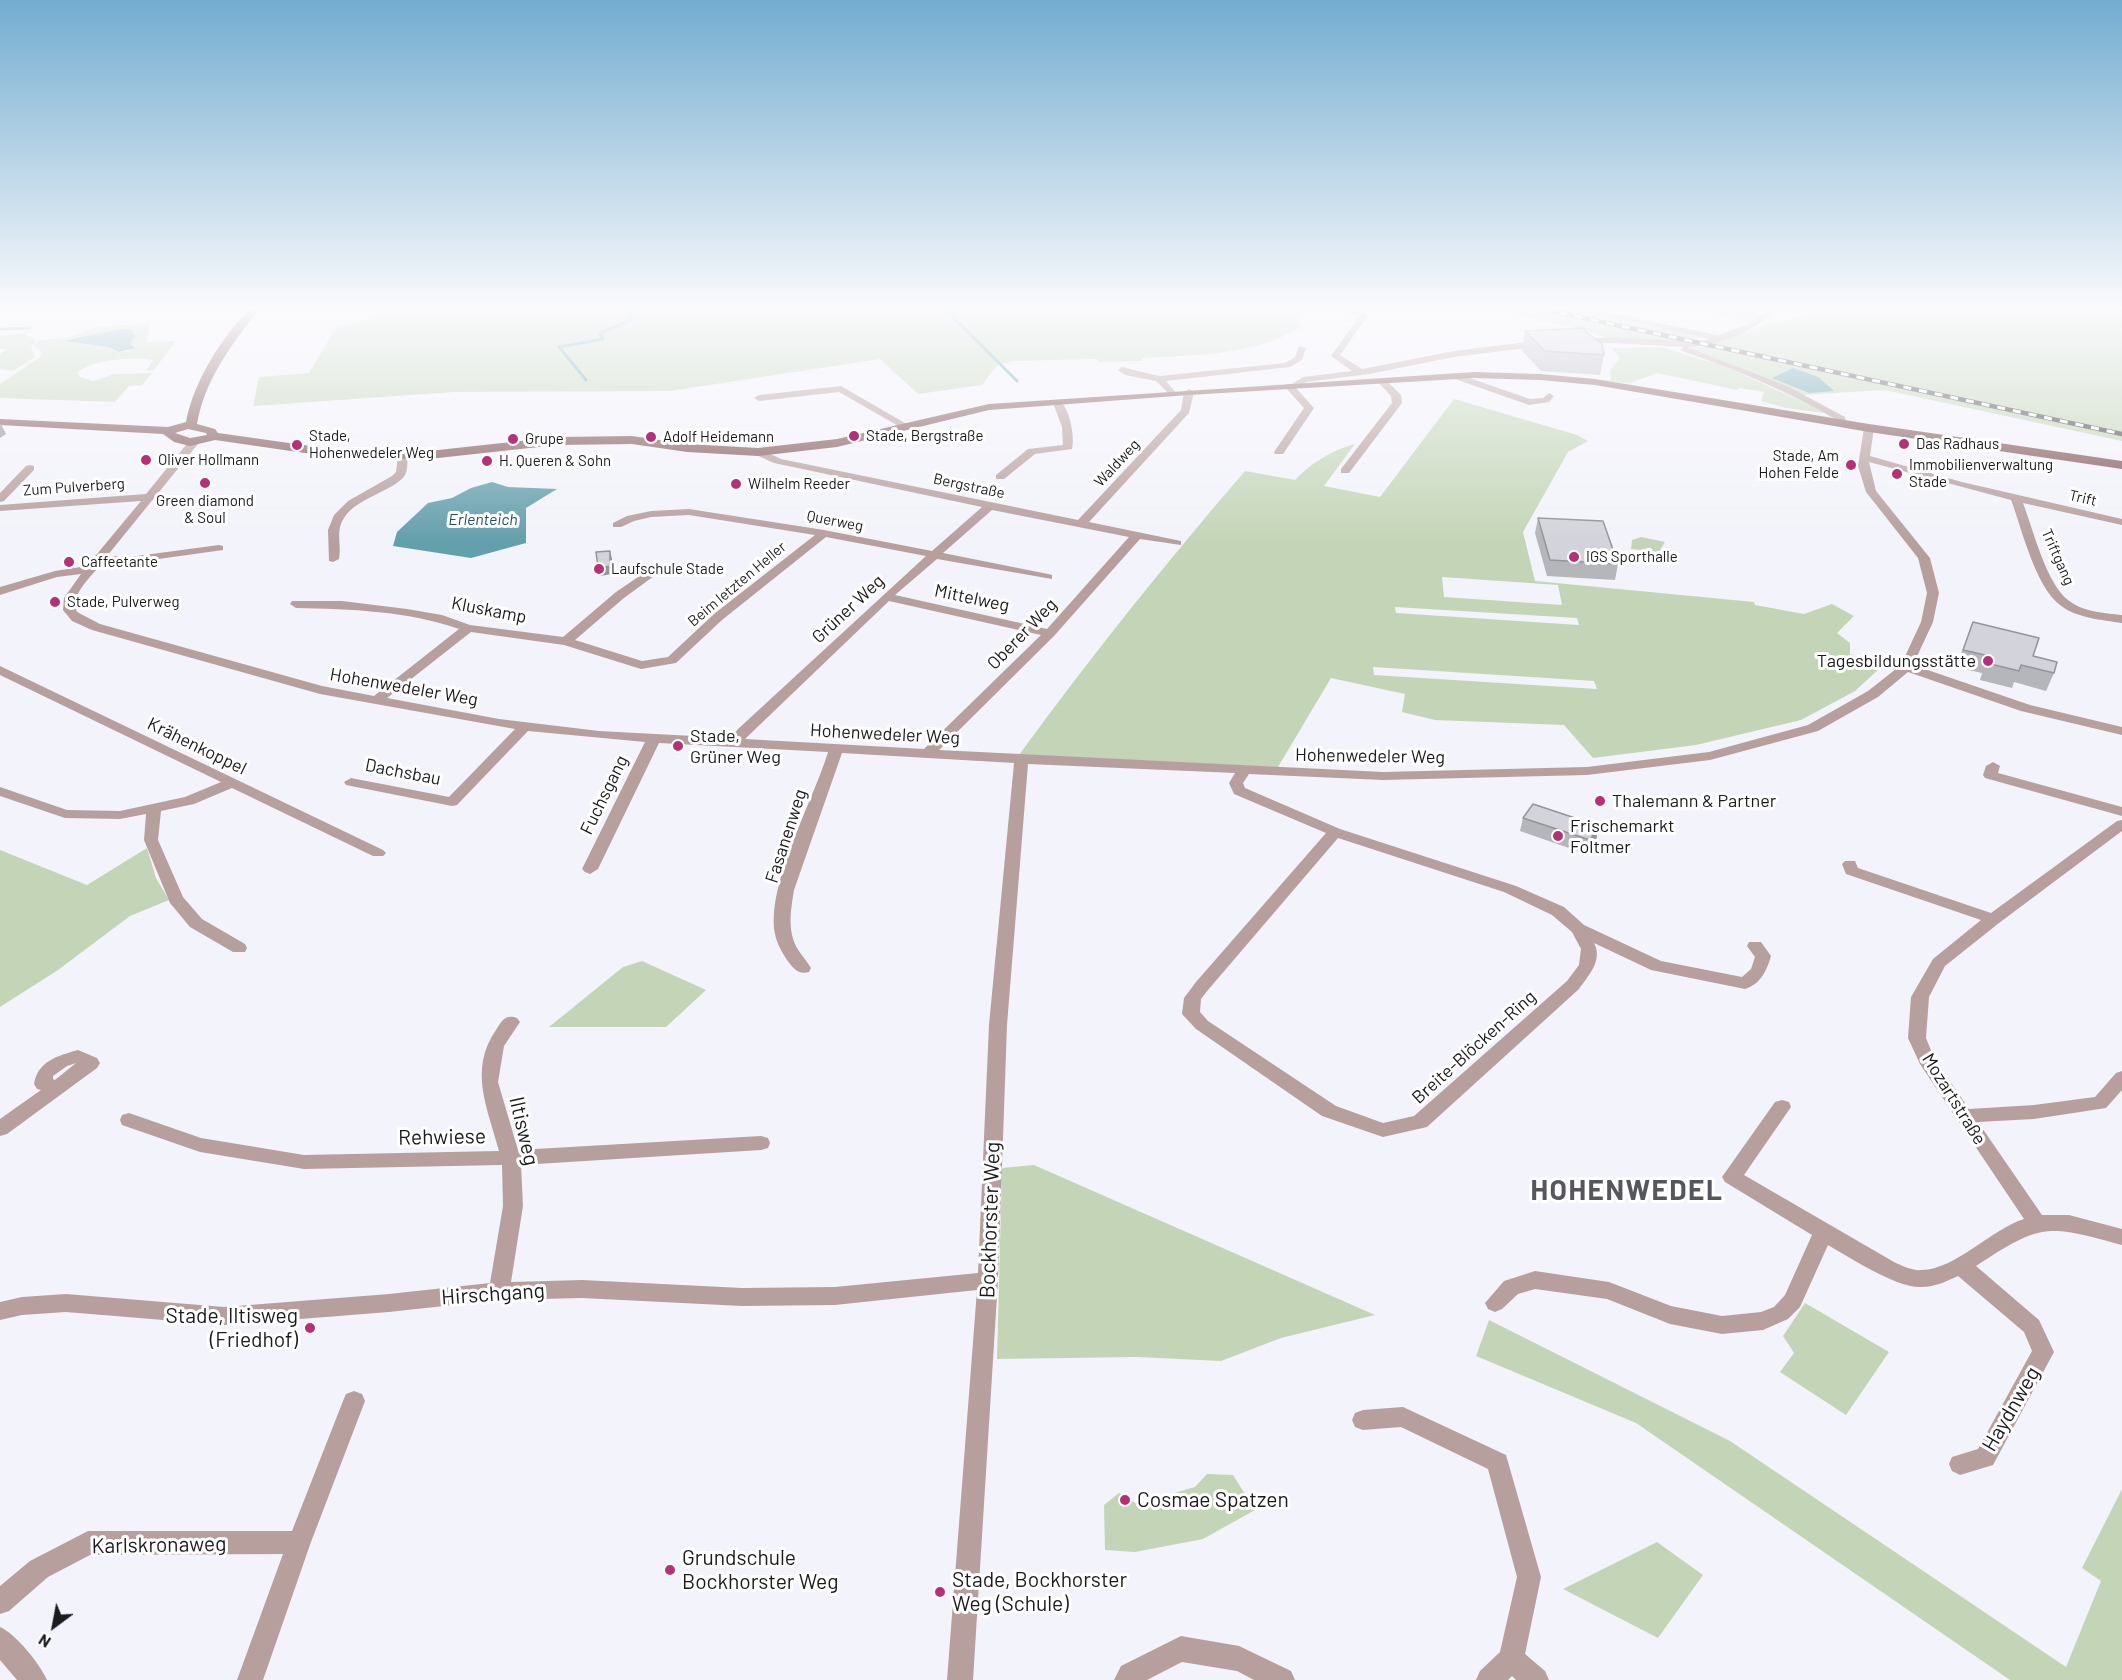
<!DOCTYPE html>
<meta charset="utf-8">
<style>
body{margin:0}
#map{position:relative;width:2122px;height:1680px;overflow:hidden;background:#f3f3fb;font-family:Barlow,sans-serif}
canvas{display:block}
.north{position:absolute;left:24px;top:1596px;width:60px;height:60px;-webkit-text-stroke:4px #fff;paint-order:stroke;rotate:212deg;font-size:16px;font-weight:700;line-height:24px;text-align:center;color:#1b1b1e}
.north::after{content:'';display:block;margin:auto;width:21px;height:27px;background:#1b1b1e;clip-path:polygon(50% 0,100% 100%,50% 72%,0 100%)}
</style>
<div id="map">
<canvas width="2122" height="1680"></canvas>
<div class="north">N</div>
</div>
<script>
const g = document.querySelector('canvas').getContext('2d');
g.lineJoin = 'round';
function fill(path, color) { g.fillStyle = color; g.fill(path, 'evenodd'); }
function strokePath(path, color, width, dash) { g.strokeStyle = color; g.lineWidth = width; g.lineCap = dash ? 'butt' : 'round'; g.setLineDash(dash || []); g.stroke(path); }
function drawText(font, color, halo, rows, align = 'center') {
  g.font = font + ' Barlow,sans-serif'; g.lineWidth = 6; g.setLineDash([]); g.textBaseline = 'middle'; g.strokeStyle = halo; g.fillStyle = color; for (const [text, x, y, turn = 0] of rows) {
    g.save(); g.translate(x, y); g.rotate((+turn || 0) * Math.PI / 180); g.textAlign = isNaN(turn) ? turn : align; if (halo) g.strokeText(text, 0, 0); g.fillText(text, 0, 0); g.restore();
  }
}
const green = new Path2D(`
 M422,306H1297L1301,327C1253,356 1196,355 1142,358V361L1098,362L1097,359L1014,361L997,365L982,385L918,394L880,359L670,391L454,392L253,406L259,377L309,373L335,329L388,312Z
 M1482,306H1565L1709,336L1669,343L1608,338L1582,330Z
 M1688,306H1763L1749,323Z
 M1847,306H2122V441L1885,390L1802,395L1685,347H1702L1762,326Z
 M151,323L146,342L176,341L154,370L146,371L153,360C130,357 97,359 77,372L80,377L93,381L114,374L152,373L142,385L129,386L115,402L0,398V384L39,358L42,352L34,346L39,340L65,338L97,327ZM120,329L129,343L135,346L129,351L119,352L109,347L63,341Z
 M25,333L36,341L31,347L35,357L13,371L0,369V354L7,349H0V336Z
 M1662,347L1726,367L1830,414L1786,408L1761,401L1764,392L1739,388L1737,390L1657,373L1630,383L1605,381L1611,380L1610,370L1620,358L1611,348Z
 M1454,399L1577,435L1588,441L1568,452L1523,532L1535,581L1754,602L1755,605L1804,614L1832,604L1854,616L1837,633L1850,643V654L1879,669L1855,691L1801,720L1696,745L1593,758L1564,725L1435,720L1402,712L1405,694L1331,678L1278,767L1019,755C1091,656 1165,564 1245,471L1295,480C1311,463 1332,450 1355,444L1324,486L1380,497ZM1442,577L1558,585L1562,605L1444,597ZM1395,607L1577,618L1579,625L1396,613ZM1373,667L1594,681L1597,689L1374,675Z
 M1641,537L1665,542L1659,552L1631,549L1632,540Z
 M147,848L156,878L169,900L130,916L58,970L0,1007V850L87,885Z
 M642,961L706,990L666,1027H549L623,967Z
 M1034,1165L1375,1315L1281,1338L1221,1361L1137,1357L997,1359L1002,1168Z
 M1805,1303L1889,1352L1846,1415L1780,1372L1794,1353L1783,1336Z
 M1489,1320L1730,1441L2066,1667L2101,1581L2082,1568L2122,1489V1680H2010L1636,1423L1476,1356Z
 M1207,1474L1233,1475L1255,1510L1203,1539L1135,1552L1105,1550L1104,1505L1119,1493L1137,1504L1195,1487Z
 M1657,1542L1703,1575L1658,1638L1563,1589Z`);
const water = new Path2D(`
 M120,329H131L135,337L130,343L135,348L119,352L109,347L63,341Z
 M1793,368L1818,377L1834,391L1809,393L1772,378Z
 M492,482L508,487L557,489L526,508V543L471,558L393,546L397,532L428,503L452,498L471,488Z`);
const stream = new Path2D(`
 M942,306L1017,381
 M1691,306L1711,311
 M0,329L30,328
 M586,380L559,347L603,339L600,333L631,320L630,312L636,306`);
const minor = new Path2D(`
 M1333,306L1369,314L1340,355L1362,369L1454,351L1542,340L1546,343L1542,346L1454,357L1369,374L1306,382L1296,388L1314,408L1283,454H1275L1274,452L1304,408L1286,388V384H1292L1303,377L1352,371L1331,356L1360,315L1331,310L1330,308Z
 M1563,306H1577L1718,335L1746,325L1764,313L1769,306H1777C1764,329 1713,348 1687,347L1789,387L1845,417L1847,423L1839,425L1837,420C1788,391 1736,370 1682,351L1681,349L1684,347L1613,343L1575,344V340L1578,339L1613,337L1698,342L1709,339Z
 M1299,346L1306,348L1302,360L1290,367L1166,381L1176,393L1171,396L1156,381L1125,375L1118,370L1122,367L1159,376L1285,363L1295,357Z
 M1455,373L1530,399L1543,398L1549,393L1554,396L1549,402L1529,405L1452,378L1450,376Z
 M1379,379H1385L1401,395L1402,403L1349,473H1341V469L1392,403L1391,396L1379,383Z
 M841,386L910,426L902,428L839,392L759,401L754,398L759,395Z
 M1189,389L1194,392L1189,413L1089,522L1181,541V545L1140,539L1054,636L939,750L1383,772L1587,767L1709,752L1808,725L1868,691L1901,665L1921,622L1927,593L1918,558L1866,492L1858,466L1864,428L1869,425L1874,428L1870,456L1962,482L2122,519V525L2023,503C2033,529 2046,583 2068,600C2083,612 2104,613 2122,615V623C2102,620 2076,618 2060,605C2035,586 2022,529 2011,500L1869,462L1876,491L1930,558L1939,593L1933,622L1913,665L2030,705L2122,727V735L2021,711L1908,672L1878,697L1818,731L1710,760L1587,775L1383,780L1249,774L1243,783L1245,788L1340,829L1516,886L1564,907L1584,925L1661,961L1742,977L1751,969L1755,957L1747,946L1749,942H1761L1771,956C1767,970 1761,984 1745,989L1651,970L1594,943C1603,960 1589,975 1579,989L1427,1127L1383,1137L1322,1116L1196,1029L1182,1014L1184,998L1196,982L1326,833L1234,794L1229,783L1235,773L1028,764L1007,1025L998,1280L973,1680H947L977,1290L835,1305L742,1306L582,1298L499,1300L389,1312L224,1325L66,1312L22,1315L0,1320V1302L22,1297L66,1294L224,1307L389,1294L490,1283L503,1206L502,1165L304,1169L200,1152L122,1125L120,1120L122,1115L129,1113L201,1138L304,1155L499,1151C488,1109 468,1070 496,1030C502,1021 505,1014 517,1018L520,1022L504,1046L498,1082L518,1150L761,1136L768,1138L770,1143L768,1148L761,1150L521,1165L523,1206L511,1282L582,1280L742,1288L835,1287L978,1273L989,1025L1014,763L842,753L794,890C791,909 787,930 797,948C801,955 807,961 811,968L809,972C798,975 793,968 787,960C782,952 777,944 775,934C766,884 813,802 828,752L659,743L598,869L590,874L585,872L582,869L645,742L528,731L457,805L452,806L346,785L344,782L351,778L449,797L515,729L320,694L92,630L72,621L63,610L64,598L81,574L57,577L0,595V587L55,571L87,566L141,501L0,511V505L146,494L190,440H198V444L107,556H137L219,545L223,546V550L137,562L102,563C91,577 70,594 77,612L100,624L322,686L374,696L459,629C408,611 350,609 296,608L290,604L292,601H342L407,609L442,615L470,625L563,637L616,592L644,573V567L650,564L656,567L654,576L624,598L575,640L642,661L668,657L714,614L815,535L689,515L651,517L634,521L621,527H613V523L627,516L651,511L689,509L824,530L932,551L982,507L774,463L754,454V450H762L781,459L1078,520L1181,410L1184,392ZM992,510L1129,537L1047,629L895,595L937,559L1052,579V575L1048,574L943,553ZM826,537L926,556L738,729L731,738L599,731L499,719L387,698L471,632L564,645L641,669L676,663L722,620ZM889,601L1041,635L924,749L745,739ZM1338,838L1504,892L1552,915L1572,932L1581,949L1579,965L1567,981L1414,1116L1383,1123L1336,1106L1208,1021L1200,1012L1201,999L1208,990Z
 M1058,400C1070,406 1075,437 1072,449L1035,454L1004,479H996V475L1028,449L1063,445L1062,427L1053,403Z
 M403,453L408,456C407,462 408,470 405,475C395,491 357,497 344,518C335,531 342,545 339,559L333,562L329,561L328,530L334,515L348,501L392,476L396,472L398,456Z
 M30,465L34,466V470L4,501L0,502V493L26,466Z
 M0,666L383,850L386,853L383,856H373L232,788L194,804L161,811L158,840L183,897L202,919L245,944L247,948L245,952H233L190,927L170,903L144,840L146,814L120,819L65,818L0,796V787L67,810L120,811L185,797L221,782L0,675Z
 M1993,762L2000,766L1998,773L2122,807V816L1985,778L1983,775L1986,766Z
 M2122,820V831L1999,923L1945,966L1929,997L1926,1038L1934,1058L1969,1109L2034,1105L2095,1097L2116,1073L2122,1071V1090L2106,1108L2034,1119L1978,1122L2042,1215H2069L2122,1229V1245C2047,1224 2041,1223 1976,1266L2039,1320L2054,1352L1993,1465L1960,1475L1952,1471L1949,1464L1952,1457L1978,1449L2032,1351L2024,1332L1958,1276C1947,1281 1935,1287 1922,1287C1898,1289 1849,1257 1828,1245L1800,1307L1788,1319L1763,1330L1722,1334L1670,1324L1607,1299L1535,1289L1518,1294L1502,1309L1495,1312L1488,1309L1485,1303L1504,1281L1535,1271L1609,1282L1671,1306L1722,1316L1761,1312L1774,1307L1785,1295L1812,1235L1725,1182L1722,1177L1775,1102L1782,1100L1789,1102L1791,1107L1744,1175L1894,1262C1903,1266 1912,1271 1922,1270C1956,1269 1990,1230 2024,1219L1920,1064L1908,1038L1911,997L1933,959L1981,920L1846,874L1842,864L1845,861H1855L1858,868L1991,913L2117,821Z
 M78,1050L97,1058L100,1063L97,1068L7,1134L0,1136V1119L41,1090L37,1089L34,1084C38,1061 57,1056 78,1050ZM76,1063L55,1080L53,1079V1076L67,1066Z
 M354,1391L362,1394L365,1401L311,1542L263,1680H237L283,1554L90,1555L48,1577L9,1611L0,1614V1586L30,1561L88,1531H292L343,1401L346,1394Z
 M1403,1407L1506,1455L1541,1577L1525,1654L1545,1671L1549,1680H1516L1512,1676L1508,1680H1476L1480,1671L1500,1652L1517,1577L1488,1469L1401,1427L1363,1430L1355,1427L1352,1420L1355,1413L1363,1410Z
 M0,1627C16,1634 40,1664 47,1680H17L0,1660Z
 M1181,1636L1239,1646L1291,1671L1295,1680H1254L1237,1671L1182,1662L1147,1680H1114L1121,1666Z`);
const major = new Path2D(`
 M252,306H262C234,341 205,378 197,424L215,429L218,433L353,452L438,450L557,437L632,436L687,444L758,448L837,439L989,404L1474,372L1540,374L1595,379L1869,424L2122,461V469L1869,432L1595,385L1540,380L1474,378L1189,395L989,410L837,447L758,456L687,452L632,444L557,445L438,458L353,460L215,440L190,446L174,442L163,434L0,425V419L168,427L186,422C194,380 222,337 252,306ZM188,429L206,433L207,435L190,438L175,433Z`);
const rail = new Path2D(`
 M1528,306L2122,434`);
const wall = new Path2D(`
 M1525,331L1586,332L1604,355L1600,375L1541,371L1522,351Z
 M1538,518L1618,564L1615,580L1547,576L1535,533Z
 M1973,622L2033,656L2054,673L2046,691L2014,682L2012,688L1980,680L1982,673L1956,667Z
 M1523,818L1599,826L1596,840L1586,854L1520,831Z`);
const shadedWall = new Path2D(`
 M0,424H1L6,434L0,438Z
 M610,551L612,559V574L600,576L598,568Z
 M1599,826L1596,840L1586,854L1590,840Z`);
const building = new Path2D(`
 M1585,328L1586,332L1602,344L1604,355L1545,351L1525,331Z
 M1538,518L1603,521L1618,564L1550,560Z
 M610,551V566L598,568L596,552Z
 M1973,622L2039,638L2033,656L2057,662L2054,673L2021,665L2019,671L1987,663L1989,656L1963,650Z
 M1533,804L1599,826L1590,840L1523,818Z`);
const markers = [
 [854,436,6,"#b43077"],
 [651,437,6,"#b43077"],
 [513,439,6,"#b43077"],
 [1904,444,6,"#b43077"],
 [297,445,6,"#b43077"],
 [146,460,6,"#b43077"],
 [487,461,6,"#b43077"],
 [1851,465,6,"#b43077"],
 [1897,474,6,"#b43077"],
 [205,483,6,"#b43077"],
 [736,484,6,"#b43077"],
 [1574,557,6,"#b43077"],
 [69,562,6,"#b43077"],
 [599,569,6,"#b43077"],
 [55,602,6,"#b43077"],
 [1988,661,6,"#b43077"],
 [678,746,6,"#b43077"],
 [1600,801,6,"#b43077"],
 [1558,836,6,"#b43077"],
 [310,1328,6,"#b43077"],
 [1125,1500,6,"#b43077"],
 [670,1570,6,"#b43077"],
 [940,1592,6,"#b43077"]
];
const farPoinames = [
 ["Stade,",309,436],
 ["Hohenwedeler Weg",309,453],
 ["Stade, Bergstraße",866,436],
 ["Adolf Heidemann",663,437],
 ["Grupe",525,439],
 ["Das Radhaus",1916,444],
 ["Stade, Am",1839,456,"right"],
 ["Hohen Felde",1839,473,"right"],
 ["Oliver Hollmann",158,460],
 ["H. Queren & Sohn",499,461],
 ["Immobilienverwaltung",1909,465],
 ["Stade",1909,482],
 ["Wilhelm Reeder",748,484],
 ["Green diamond",205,501,"center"],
 ["& Soul",205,518,"center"],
 ["IGS Sporthalle",1586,557],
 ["Caffeetante",81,562],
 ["Laufschule Stade",611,569],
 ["Stade, Pulverweg",67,602]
];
const farStreetnames = [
 ["Waldweg",1117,463,-47],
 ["Bergstraße",969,486,12],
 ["Zum Pulverberg",74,487,-4],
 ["Trift",2083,498,13],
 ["Querweg",835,521,11],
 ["Triftgang",2058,557,66],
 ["Beim letzten Heller",737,584,-40]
];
const farWaternames = [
 ["Erlenteich",483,520]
];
const streetNames = [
 ["Mittelweg",972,598,12],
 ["Grüner Weg",848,609,-43],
 ["Kluskamp",489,610,11],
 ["Oberer Weg",1022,634,-46],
 ["Hohenwedeler Weg",404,687,10],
 ["Hohenwedeler Weg",885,734,3],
 ["Krähenkoppel",197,746,26],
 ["Hohenwedeler Weg",1370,756,1],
 ["Dachsbau",403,772,11],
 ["Fuchsgang",604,795,-64],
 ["Fasanenweg",786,836,-72],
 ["Breite-Blöcken-Ring",1474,1047,-42],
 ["Mozartstraße",1954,1099,58]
];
const poiNames = [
 ["Tagesbildungsstätte",1976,661,"right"],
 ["Stade,",690,736],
 ["Grüner Weg",690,757],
 ["Thalemann & Partner",1612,801],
 ["Frischemarkt",1570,826],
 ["Foltmer",1570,847]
];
const nearStreetnames = [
 ["Iltisweg",524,1131,77],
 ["Rehwiese",442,1137,-1],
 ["Bockhorster Weg",990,1220,-88],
 ["Hirschgang",493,1294,-4],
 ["Haydnweg",2011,1409,-60],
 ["Karlskronaweg",159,1545,-1]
];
const nearPoinames = [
 ["Stade, Iltisweg",298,1316,"right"],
 ["(Friedhof)",298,1340,"right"],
 ["Cosmae Spatzen",1137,1500],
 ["Grundschule",682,1558],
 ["Bockhorster Weg",682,1582],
 ["Stade, Bockhorster",952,1580],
 ["Weg (Schule)",952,1604]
];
const nearDistrictnames = [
 ["HOHENWEDEL",1627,1191]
];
fill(green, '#c4d5b7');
fill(water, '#649fac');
strokePath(stream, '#649fac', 3);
fill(minor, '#b79f9e');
fill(major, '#825858');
strokePath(rail, '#4a4a4e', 4.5);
strokePath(rail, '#fff', 3, [8]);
fill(wall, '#b5b6bc');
fill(shadedWall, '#949499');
fill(building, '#d3d4db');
strokePath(building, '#949499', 1.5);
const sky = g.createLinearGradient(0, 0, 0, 541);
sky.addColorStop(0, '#73acd0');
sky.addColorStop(0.57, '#fafafd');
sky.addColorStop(1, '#fafafd00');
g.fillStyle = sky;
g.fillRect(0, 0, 2122, 541);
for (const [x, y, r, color] of markers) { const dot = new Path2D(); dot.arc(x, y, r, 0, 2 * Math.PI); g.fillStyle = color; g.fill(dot); strokePath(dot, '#fff', 2); }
drawText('15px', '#1b1b1e', '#fff', farPoinames, 'left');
drawText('15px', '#1b1b1e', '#fff', farStreetnames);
drawText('italic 16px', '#1e515c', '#fff', farWaternames);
drawText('18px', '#1b1b1e', '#fff', streetNames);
drawText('18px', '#1b1b1e', '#fff', poiNames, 'left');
drawText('21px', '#1b1b1e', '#fff', nearStreetnames);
drawText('21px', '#1b1b1e', '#fff', nearPoinames, 'left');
g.letterSpacing = '1.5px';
drawText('bold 28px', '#56565d', '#fff', nearDistrictnames);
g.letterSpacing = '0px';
</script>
